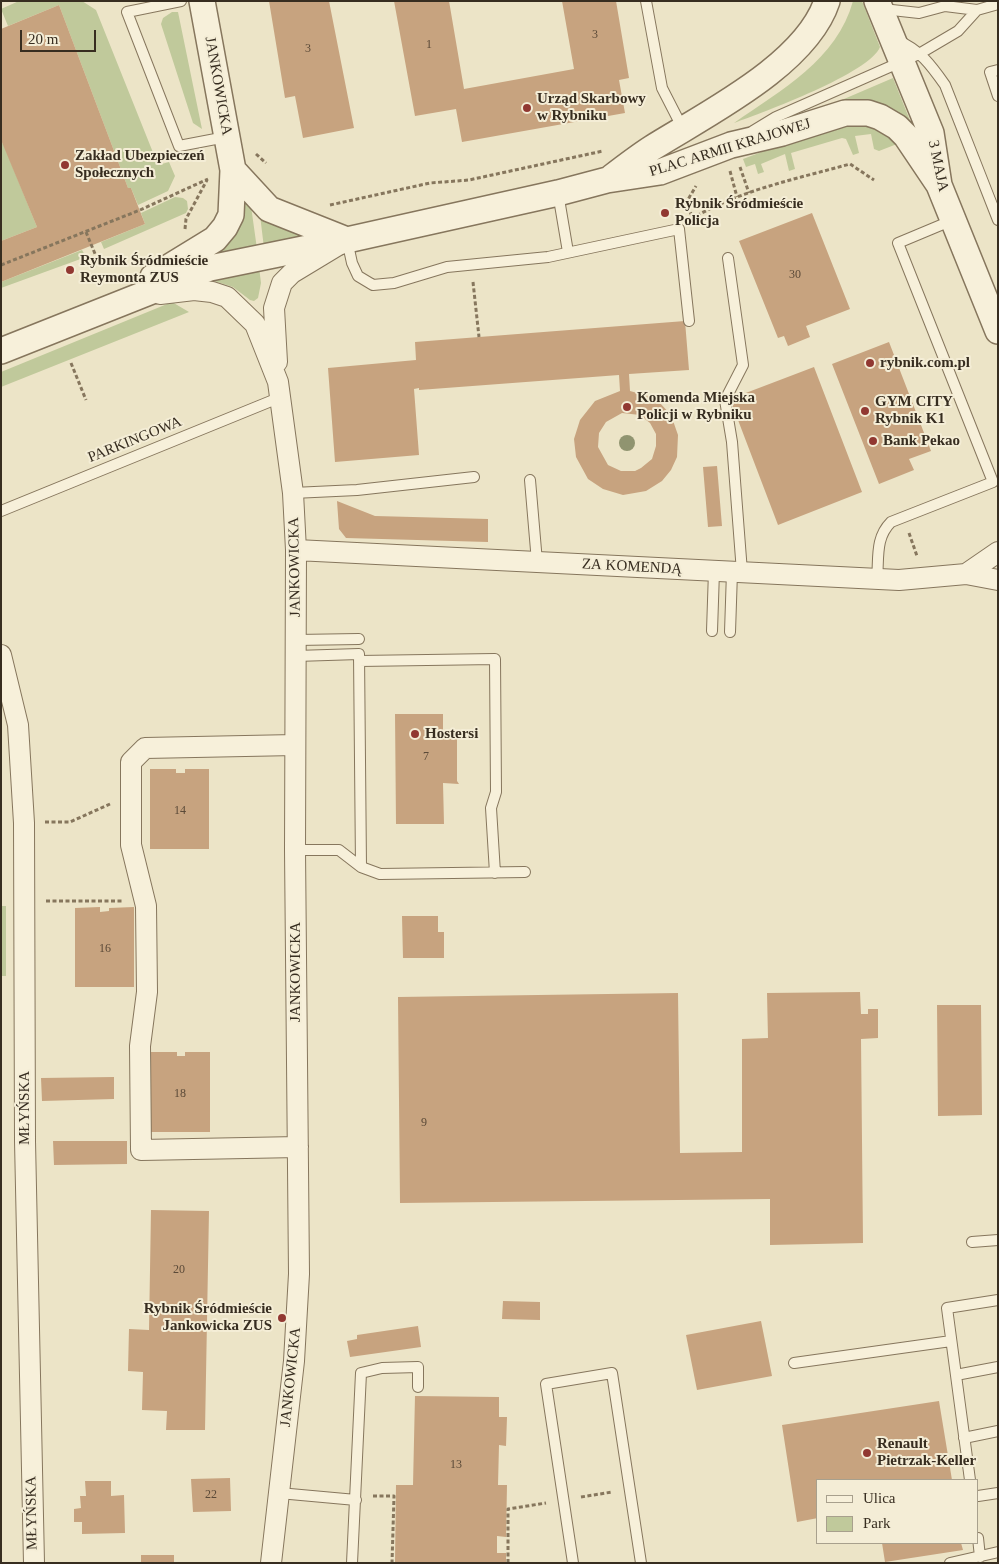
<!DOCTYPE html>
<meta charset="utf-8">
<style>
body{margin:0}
#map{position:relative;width:999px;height:1564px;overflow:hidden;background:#ece4c7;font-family:Georgia,serif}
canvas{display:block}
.frame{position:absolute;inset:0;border:2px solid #372d20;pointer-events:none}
.legend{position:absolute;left:816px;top:1479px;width:162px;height:65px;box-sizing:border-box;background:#f4edd6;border:1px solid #a8a08d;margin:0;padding:6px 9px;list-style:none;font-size:15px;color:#372d20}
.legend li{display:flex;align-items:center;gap:10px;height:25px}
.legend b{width:25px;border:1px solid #a8a08d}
.scale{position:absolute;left:20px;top:30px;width:76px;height:22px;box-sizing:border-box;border:2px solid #372d20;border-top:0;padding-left:6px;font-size:15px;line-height:18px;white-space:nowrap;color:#372d20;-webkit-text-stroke:4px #f4edd6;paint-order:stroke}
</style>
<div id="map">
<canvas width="999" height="1564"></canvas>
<div class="frame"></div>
<ul class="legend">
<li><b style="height:6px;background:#f7f0da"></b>Ulica</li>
<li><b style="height:14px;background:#c0c99b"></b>Park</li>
</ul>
<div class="scale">20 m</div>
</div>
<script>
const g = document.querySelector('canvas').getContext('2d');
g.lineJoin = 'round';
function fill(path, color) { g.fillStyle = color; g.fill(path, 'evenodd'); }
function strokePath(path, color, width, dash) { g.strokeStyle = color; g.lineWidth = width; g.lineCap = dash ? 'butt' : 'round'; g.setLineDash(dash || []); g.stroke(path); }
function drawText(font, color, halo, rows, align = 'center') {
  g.font = font + ' Georgia,serif'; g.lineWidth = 4; g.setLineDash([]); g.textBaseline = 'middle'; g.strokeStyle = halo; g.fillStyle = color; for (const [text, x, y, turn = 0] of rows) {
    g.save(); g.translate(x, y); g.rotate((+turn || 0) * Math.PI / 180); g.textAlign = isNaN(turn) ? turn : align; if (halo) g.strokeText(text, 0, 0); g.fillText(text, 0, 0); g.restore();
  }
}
const green = new Path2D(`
 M19,1H82L96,10L158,165L169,162L175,176L168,191L138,205L131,188H128L59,5L8,26L1,9Z
 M853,1H862L880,47C870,73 764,112 734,123C781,90 837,60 853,1Z
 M172,12H178L202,129L193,123L161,24L163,18Z
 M893,78L911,123L885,106L830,105Z
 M866,124L884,132L897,144L879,151L874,149L871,134L855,136L859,153L853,155L846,139L842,138L791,153L795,169L789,171L785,154L761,164L764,172L758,174L755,164L746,167L743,159L828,127Z
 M3,143L37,227L1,241V144Z
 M242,194L251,206L257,249L206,256Z
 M175,197L183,198L187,201L188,209L186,213L104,249L101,242L145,224L141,213Z
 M260,215L275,226L297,232L300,238L264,248Z
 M82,250L86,257L1,288V282Z
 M259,267L261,283L258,298L254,301L250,300L233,287L211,280Z
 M172,302L189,312L1,387V372Z
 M1,906H6V976H1Z`);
const building = new Path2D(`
 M269,1H329L354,128L303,138L295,96L285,98Z
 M394,1H449L464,89L574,69L562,1H616L629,78L619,80L625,113L462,142L456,109L415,116Z
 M59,5L128,188H131L145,224L1,282V241L37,227L1,140V29Z
 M812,213L850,309L806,326L810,337L788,346L784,336L778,338L739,241Z
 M685,321L689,370L629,374L630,391L648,396L660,403L671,415L678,435L677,457L671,470L662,481L646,491L623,495L603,489L588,479L576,457L574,439L580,420L595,401L620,391L619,375L419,390V388L414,389L419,455L335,462L328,368L416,360L415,342ZM622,413L640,415L650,423L656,434V446L652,459L641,468L635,471H621L608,465L598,447L599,433L606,422Z
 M889,342L931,451L909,459L914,470L879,484L832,364Z
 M814,367L862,492L778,525L730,399Z
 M717,466L722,526L708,527L703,467Z
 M337,501L375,516L488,519V542L346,538L339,529Z
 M395,714H443V731H462V733H457V781L459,784L443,783L444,824H396Z
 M150,769H176V773H185V769H209V849H150Z
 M100,907V912L109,911V908L134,907V987H75V908Z
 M402,916H438V932H444V958H403Z
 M860,992L861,1014H868V1009H878V1038L861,1039L863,1243L770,1245V1199L400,1203L398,997L678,993L680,1153L742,1152V1039L768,1038L767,993Z
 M937,1005H981L982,1115L938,1116Z
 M150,1052H177V1056H185V1052H210V1132H151Z
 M114,1077V1099L42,1101L41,1078Z
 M53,1141H127V1164L54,1165Z
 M151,1210L209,1211L205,1430H166L167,1411L142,1410L143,1372L128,1371L129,1329L149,1330Z
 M503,1301L540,1302V1320L502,1319Z
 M761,1321L772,1376L697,1390L686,1335Z
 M418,1326L421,1347L350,1357L347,1341L357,1339V1335Z
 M415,1396L499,1397V1417H507L506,1446L499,1445L498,1485H507L506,1537L497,1536V1553H506V1563H395L396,1485H413Z
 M939,1401L952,1480H818V1518L797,1522L782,1425Z
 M230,1478L231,1511L193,1512L191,1479Z
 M85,1481H111V1496L124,1495L125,1533L82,1534V1522H74V1509L81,1508L80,1496H86Z
 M882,1543H961L963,1550L885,1562Z
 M141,1555H174V1563H141Z`);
const path = new Path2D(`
 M256,154L266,163
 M740,167L749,193
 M730,171L737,197
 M330,205L430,183L469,180L603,151
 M692,216L686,203L696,186
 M691,219C740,190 796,179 850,164L874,180
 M185,229L186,219L207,180
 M86,232L98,261
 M1,265L140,210L208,179
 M473,282L479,337
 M71,363L86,400
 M909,533L917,556
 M45,822H70L110,804
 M46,901H122
 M373,1496H394L392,1563
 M581,1497L612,1492
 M508,1563V1509L546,1503`);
const service = new Path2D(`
 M181,1L127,12L179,146L226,137
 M646,1L662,88L683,129
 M883,9L919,13L945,6L977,10L998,4
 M897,40C920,50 931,65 945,85L998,220
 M998,70L990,72L998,96
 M753,131L776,117L919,54L958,31L977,10
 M558,193L568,252
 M347,240L352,263L358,276L373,285L394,283L447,267L548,257L679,229L689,321
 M728,258L743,365L725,400L732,442L742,572
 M530,480L537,562
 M293,493L357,490L474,477
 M1,511L281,397
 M877,579C879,558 875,538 891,522L993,482L898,243L953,220
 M712,631L714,571
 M730,632L732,572
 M296,640L359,639
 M296,656L359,654L361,867
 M359,661L495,659L496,792L491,808L495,873
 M295,850H339L361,867L380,874L525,872
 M972,1242L998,1240
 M794,1363L951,1341
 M956,1375L998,1367
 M964,1438L998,1431
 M970,1480L947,1308L998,1300
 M279,1493L356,1500
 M978,1496L998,1493
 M978,1538L980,1557
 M352,1563L361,1373L382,1368L418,1367V1387
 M573,1563L546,1384L612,1373L641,1563
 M950,1563L998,1552`);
const minor = new Path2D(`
 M160,294L194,290L212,292L227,297L255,324L278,382L293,493L296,550L295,850L299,1274L294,1361L271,1563
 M277,362L274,308L282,283L292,273L340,244
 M296,550L899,580L966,574L998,580
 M966,574L998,552
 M1,655L18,725L24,823L25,1141L34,1563
 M295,745L145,748L131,762V845L146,906L147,992L140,1046L141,1150L298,1147`);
const tertiary = new Path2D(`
 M877,1L931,133L939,185L998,331
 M233,170L269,209L347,240
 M612,177C625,167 638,157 652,148C706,114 806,65 827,1
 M153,277L215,239L225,227L231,215L233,170L202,1
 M1,351L210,268L347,240L558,193L607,180L660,172L731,145L782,133L845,113H868L880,117L897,127L906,136L939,185`);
const trees = [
 [627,443]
];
const markers = [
 [527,108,5,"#913831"],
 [65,165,5,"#913831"],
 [665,213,5,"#913831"],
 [70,270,5,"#913831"],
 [870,363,5,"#913831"],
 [627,407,5,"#913831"],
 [865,411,5,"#913831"],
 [873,441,5,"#913831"],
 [415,734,5,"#913831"],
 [282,1318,5,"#913831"],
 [867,1453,5,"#913831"]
];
const numberNames = [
 ["3",595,35],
 ["1",429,45],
 ["3",308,49],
 ["30",795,275],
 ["7",426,757],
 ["14",180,811],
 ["16",105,949],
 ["18",180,1094],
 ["9",424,1123],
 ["20",179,1270],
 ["13",456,1465],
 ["22",211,1495]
];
const streetNames = [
 ["JANKOWICKA",218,86,80],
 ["PLAC ARMII KRAJOWEJ",730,148,-17],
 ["3 MAJA",938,166,78],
 ["PARKINGOWA",135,440,-22],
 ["JANKOWICKA",295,567,-91],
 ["ZA KOMENDĄ",632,567,3],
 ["JANKOWICKA",296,972,-90],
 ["MŁYŃSKA",25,1108,-90],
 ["JANKOWICKA",291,1377,-84],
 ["MŁYŃSKA",32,1513,-91]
];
const poiNames = [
 ["Urząd Skarbowy",537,99],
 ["w Rybniku",537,116],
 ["Zakład Ubezpieczeń",75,156],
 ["Społecznych",75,173],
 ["Rybnik Śródmieście",675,204],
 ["Policja",675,221],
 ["Rybnik Śródmieście",80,261],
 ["Reymonta ZUS",80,278],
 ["rybnik.com.pl",880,363],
 ["Komenda Miejska",637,398],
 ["Policji w Rybniku",637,415],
 ["GYM CITY",875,402],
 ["Rybnik K1",875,419],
 ["Bank Pekao",883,441],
 ["Hostersi",425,734],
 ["Rybnik Śródmieście",272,1309,"right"],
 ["Jankowicka ZUS",272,1326,"right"],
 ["Renault",877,1444],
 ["Pietrzak-Keller",877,1461]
];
fill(green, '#c0c99b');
fill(building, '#c7a37f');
strokePath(service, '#86765d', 12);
strokePath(minor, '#86765d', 22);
strokePath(tertiary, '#86765d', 28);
strokePath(path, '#86765d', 3, [4, 2.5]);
strokePath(service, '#f7f0da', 10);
strokePath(minor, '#f7f0da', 20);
strokePath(tertiary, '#f7f0da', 25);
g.fillStyle = '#909470';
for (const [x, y] of trees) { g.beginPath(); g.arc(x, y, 8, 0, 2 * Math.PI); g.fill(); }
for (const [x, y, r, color] of markers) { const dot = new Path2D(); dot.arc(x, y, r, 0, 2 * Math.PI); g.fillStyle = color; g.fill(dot); strokePath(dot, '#f4edd6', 2); }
drawText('12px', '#5b4a38', null, numberNames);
drawText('15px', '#372d20', '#f4edd6', streetNames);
drawText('bold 15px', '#372d20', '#f4edd6', poiNames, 'left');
</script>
